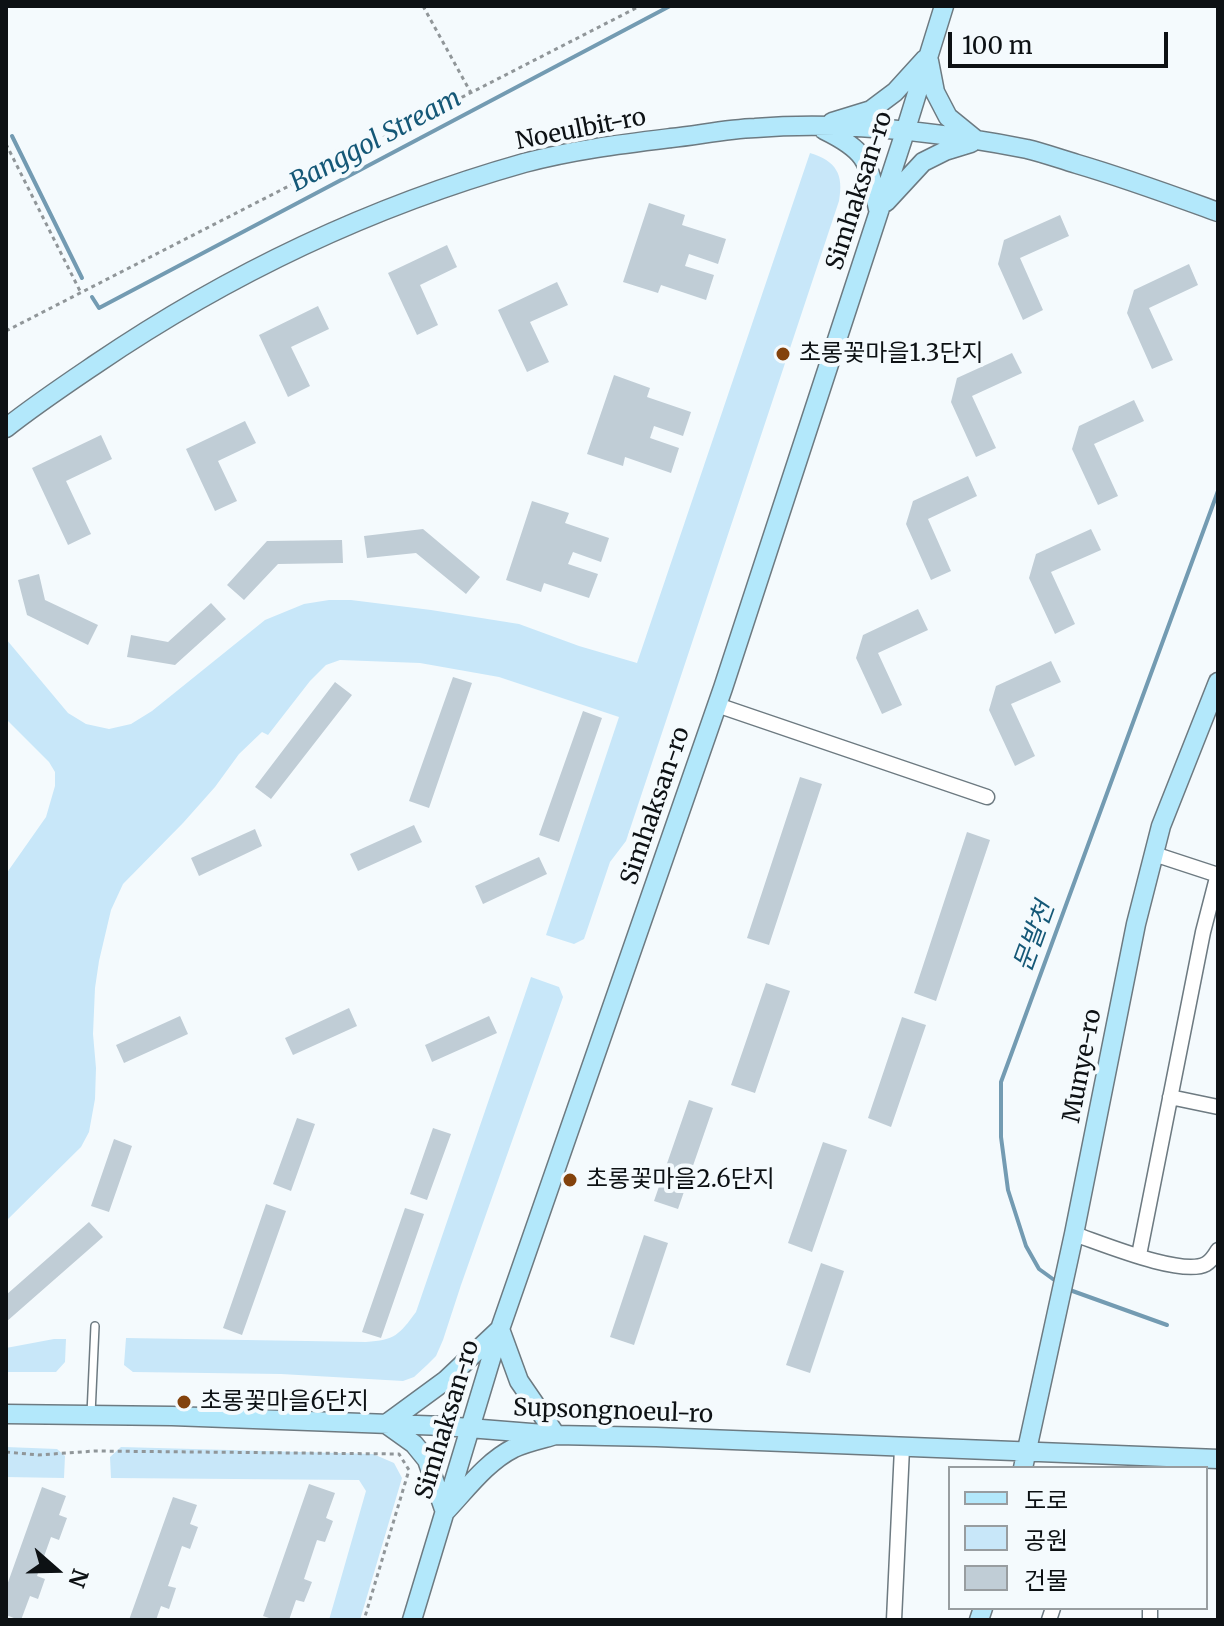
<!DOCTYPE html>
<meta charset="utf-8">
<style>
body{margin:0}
#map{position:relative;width:1224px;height:1626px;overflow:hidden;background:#f4fafd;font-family:Merriweather,"Noto Sans KR",serif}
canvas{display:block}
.frame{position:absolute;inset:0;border:8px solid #0d1114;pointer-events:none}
.legend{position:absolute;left:948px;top:1466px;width:260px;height:144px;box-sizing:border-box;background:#f4fafd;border:2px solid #989da0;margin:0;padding:10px 14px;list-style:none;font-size:24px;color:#0d1114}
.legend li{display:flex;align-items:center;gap:16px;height:40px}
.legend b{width:40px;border:2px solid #989da0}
.north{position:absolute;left:16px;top:1530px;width:80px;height:80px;-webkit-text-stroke:6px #f4fafd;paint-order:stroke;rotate:110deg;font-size:22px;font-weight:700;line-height:32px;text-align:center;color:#0d1114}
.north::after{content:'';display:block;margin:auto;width:28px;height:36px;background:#0d1114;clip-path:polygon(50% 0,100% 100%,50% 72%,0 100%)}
.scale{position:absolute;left:948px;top:32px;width:220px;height:36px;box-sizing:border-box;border:4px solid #0d1114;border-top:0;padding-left:10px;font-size:24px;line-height:28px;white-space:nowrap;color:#0d1114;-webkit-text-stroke:6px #f4fafd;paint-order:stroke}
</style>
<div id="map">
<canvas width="1224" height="1626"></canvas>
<div class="frame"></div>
<ul class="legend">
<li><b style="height:10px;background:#b3e8fb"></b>도로</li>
<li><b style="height:22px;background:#c8e7f9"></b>공원</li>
<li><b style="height:22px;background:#c0cdd6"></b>건물</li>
</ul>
<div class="north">N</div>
<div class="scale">100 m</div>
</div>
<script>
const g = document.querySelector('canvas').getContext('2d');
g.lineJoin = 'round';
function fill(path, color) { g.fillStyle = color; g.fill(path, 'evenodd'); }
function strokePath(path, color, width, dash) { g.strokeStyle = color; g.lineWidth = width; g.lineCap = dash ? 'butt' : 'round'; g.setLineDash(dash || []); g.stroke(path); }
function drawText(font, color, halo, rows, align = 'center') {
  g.font = font + ' Merriweather,"Noto Sans KR",serif'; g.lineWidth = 8; g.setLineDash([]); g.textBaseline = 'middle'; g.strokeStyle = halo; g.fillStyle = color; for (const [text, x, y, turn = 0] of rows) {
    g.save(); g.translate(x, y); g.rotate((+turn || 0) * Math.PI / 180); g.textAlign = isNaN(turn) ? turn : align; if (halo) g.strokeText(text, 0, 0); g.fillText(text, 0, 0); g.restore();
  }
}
const green = new Path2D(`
 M810,153C836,161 844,174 839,201L626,841L610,862L584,939L574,944L546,935L619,717L499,677L420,663L340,660L326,665L310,681L268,735L262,732L239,754L215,787L183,823L123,884L111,910L99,961L95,988L93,1034L96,1068L95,1099L89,1132L81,1147L6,1221V874L46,817L55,786V772L49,762L6,719V639L68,713L86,724L109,729L131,724L152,711L265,620L304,604L329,600H351L431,610L519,624L579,646L637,663Z
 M531,977L559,987L563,997L461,1285L443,1340L436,1356L427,1365L414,1377L403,1381L281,1374L133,1372L124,1365L126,1338L366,1342C395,1340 399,1335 416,1312Z
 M54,1339H66L65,1362L56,1372H6V1348Z
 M6,1447L57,1449L65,1456L64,1478L6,1477Z
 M121,1447L373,1454L394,1463L402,1478L360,1620H329L366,1491L359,1480L111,1478L110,1457Z`);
const stream = new Path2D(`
 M12,136L82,278
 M92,297L99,308L670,6
 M1057,1282L1039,1269L1026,1246L1008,1190L1001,1137V1082L1218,491
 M1067,1289L1167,1325`);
const building = new Path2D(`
 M649,203L685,215L682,225L726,239L718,264L689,254L685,266L714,275L706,300L661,285L658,293L623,282Z
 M1060,215L1069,236L1020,258L1043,310L1023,320L998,264L1004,240Z
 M447,245L457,267L420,285L438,325L417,335L388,273Z
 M1189,264L1198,285L1149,308L1173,360L1152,369L1127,313L1134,290Z
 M557,282L568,305L530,322L549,362L527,372L498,310Z
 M318,306L329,329L291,347L310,386L288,397L259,335Z
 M1012,353L1022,373L972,396L996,448L976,457L951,402L957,378Z
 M614,375L650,388L647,397L691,412L683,436L654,426L650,438L679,448L671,473L625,457L623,466L587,454Z
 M1134,400L1144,421L1094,444L1118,496L1098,505L1072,449L1079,426Z
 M245,421L256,443L218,461L237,501L215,511L186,449Z
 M101,435L112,459L66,481L91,534L68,545L32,468Z
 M968,476L977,496L928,519L951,571L931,580L906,524L913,501Z
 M532,501L569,513L565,523L609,538L601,562L573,552L568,564L598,574L589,598L544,583L541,592L506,580Z
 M423,529L480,577L466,594L416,553L367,558L364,536Z
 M1091,529L1101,550L1051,572L1075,624L1055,634L1029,578L1036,554Z
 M342,540L343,563L278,564L244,600L227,585L267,541Z
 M39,574L45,600L98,625L88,645L27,615L18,580Z
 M211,603L226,619L175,665L127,657L131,635L168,642Z
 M918,609L928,630L878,653L902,705L882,714L856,658L863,635Z
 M1051,661L1061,682L1011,704L1035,756L1015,766L989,710L996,686Z
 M453,677L472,683L429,808L409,801Z
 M335,682L352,695L271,799L255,787Z
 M583,711L602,718L559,842L539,835Z
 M800,777L822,784L769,945L747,938Z
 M414,825L422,842L358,871L350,854Z
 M255,829L262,846L199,876L191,858Z
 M967,832L990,840L936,1001L914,993Z
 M539,857L547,874L483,904L475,886Z
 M766,983L790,991L755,1093L731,1085Z
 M349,1008L357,1026L293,1055L285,1038Z
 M180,1016L188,1034L124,1063L116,1045Z
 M489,1016L497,1033L432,1062L425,1045Z
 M902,1017L926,1025L891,1127L868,1118Z
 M689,1100L713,1108L678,1209L654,1201Z
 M297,1118L315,1124L291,1191L273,1184Z
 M433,1128L451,1134L427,1200L410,1194Z
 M114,1139L132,1146L109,1212L91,1206Z
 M823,1142L847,1150L812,1252L788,1243Z
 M266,1204L286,1211L242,1335L223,1328Z
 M405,1208L424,1214L381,1338L362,1332Z
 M89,1222L103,1237L6,1322V1295Z
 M644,1235L668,1243L634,1345L610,1337Z
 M821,1263L844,1271L810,1373L786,1365Z
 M309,1484L335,1493L326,1518L333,1521L325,1542L317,1540L304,1579L312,1582L304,1602L296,1600L289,1620H275L263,1616Z
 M42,1487L66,1496L59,1515L67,1518L59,1540L51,1537L37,1576L45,1579L38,1599L30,1596L21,1620H19L6,1615V1588Z
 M173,1497L197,1505L190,1524L198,1527L190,1549L182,1546L168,1586L176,1588L169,1609L161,1606L156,1620H129Z`);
const path = new Path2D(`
 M423,6L471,93
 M6,144L81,293
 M6,331L640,6
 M6,1452L38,1455L95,1451L399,1454L409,1470L364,1620`);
const lane = new Path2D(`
 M91,1414L95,1326`);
const street = new Path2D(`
 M717,705L987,797
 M1154,854L1218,875
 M1170,1097L1218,1107
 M1074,1234C1101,1243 1182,1277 1206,1264C1211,1261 1215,1255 1218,1250
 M1139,1255L1203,932L1218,874
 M894,1620L902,1448
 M1049,1620L1053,1608
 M1150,1620V1608`);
const secondary = new Path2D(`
 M929,61L935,92L948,117L975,139
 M832,122L871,110L895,92L925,59
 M824,130C869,152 868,162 878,209
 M886,202L923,162L945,151L971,143
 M6,428C35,405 65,385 96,364C227,275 372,206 524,163C572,150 622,144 671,138C699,135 727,129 755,128C844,121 940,132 1027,149C1044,153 1060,159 1077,164C1125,178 1171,195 1218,212
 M500,1329L519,1381L556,1435C542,1439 527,1442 514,1448C486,1462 466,1490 445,1512L427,1460L414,1444L386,1424L446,1380Z
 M6,1414L172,1416L444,1426L556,1435L656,1437L1218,1459
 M1023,1468L1074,1234L1136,924L1161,826L1218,682
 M412,1620L500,1329L723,688L905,132L944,6
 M979,1620L983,1608`);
const markers = [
 [783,354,8,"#83420c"],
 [570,1180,8,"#83420c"],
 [184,1402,8,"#83420c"]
];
const streetNames = [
 ["Noeulbit-ro",581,130,-11],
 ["Simhaksan-ro",860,191,-72],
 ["Simhaksan-ro",656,806,-71],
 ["Munye-ro",1083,1066,-79],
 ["Supsongnoeul-ro",613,1412,2],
 ["Simhaksan-ro",448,1420,-73]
];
const poiNames = [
 ["초롱꽃마을1.3단지",799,354],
 ["초롱꽃마을2.6단지",586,1180],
 ["초롱꽃마을6단지",200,1402]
];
const waterNames = [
 ["Banggol Stream",376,141,-28],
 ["문발천",1035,937,-70]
];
fill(green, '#c8e7f9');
strokePath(stream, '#739bb2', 4);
fill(building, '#c0cdd6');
strokePath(lane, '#6d7a81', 10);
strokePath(street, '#6d7a81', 17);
strokePath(secondary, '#6d7a81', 21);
strokePath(path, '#909699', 3, [4, 4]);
strokePath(lane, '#fff', 7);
strokePath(street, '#fff', 14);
strokePath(secondary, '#b3e8fb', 18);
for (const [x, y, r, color] of markers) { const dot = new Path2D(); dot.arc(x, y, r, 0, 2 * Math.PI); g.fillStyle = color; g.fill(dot); strokePath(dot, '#f4fafd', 3); }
drawText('24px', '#0d1114', '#f4fafd', streetNames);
drawText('24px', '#0d1114', '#f4fafd', poiNames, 'left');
drawText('italic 26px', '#155877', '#f4fafd', waterNames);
</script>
